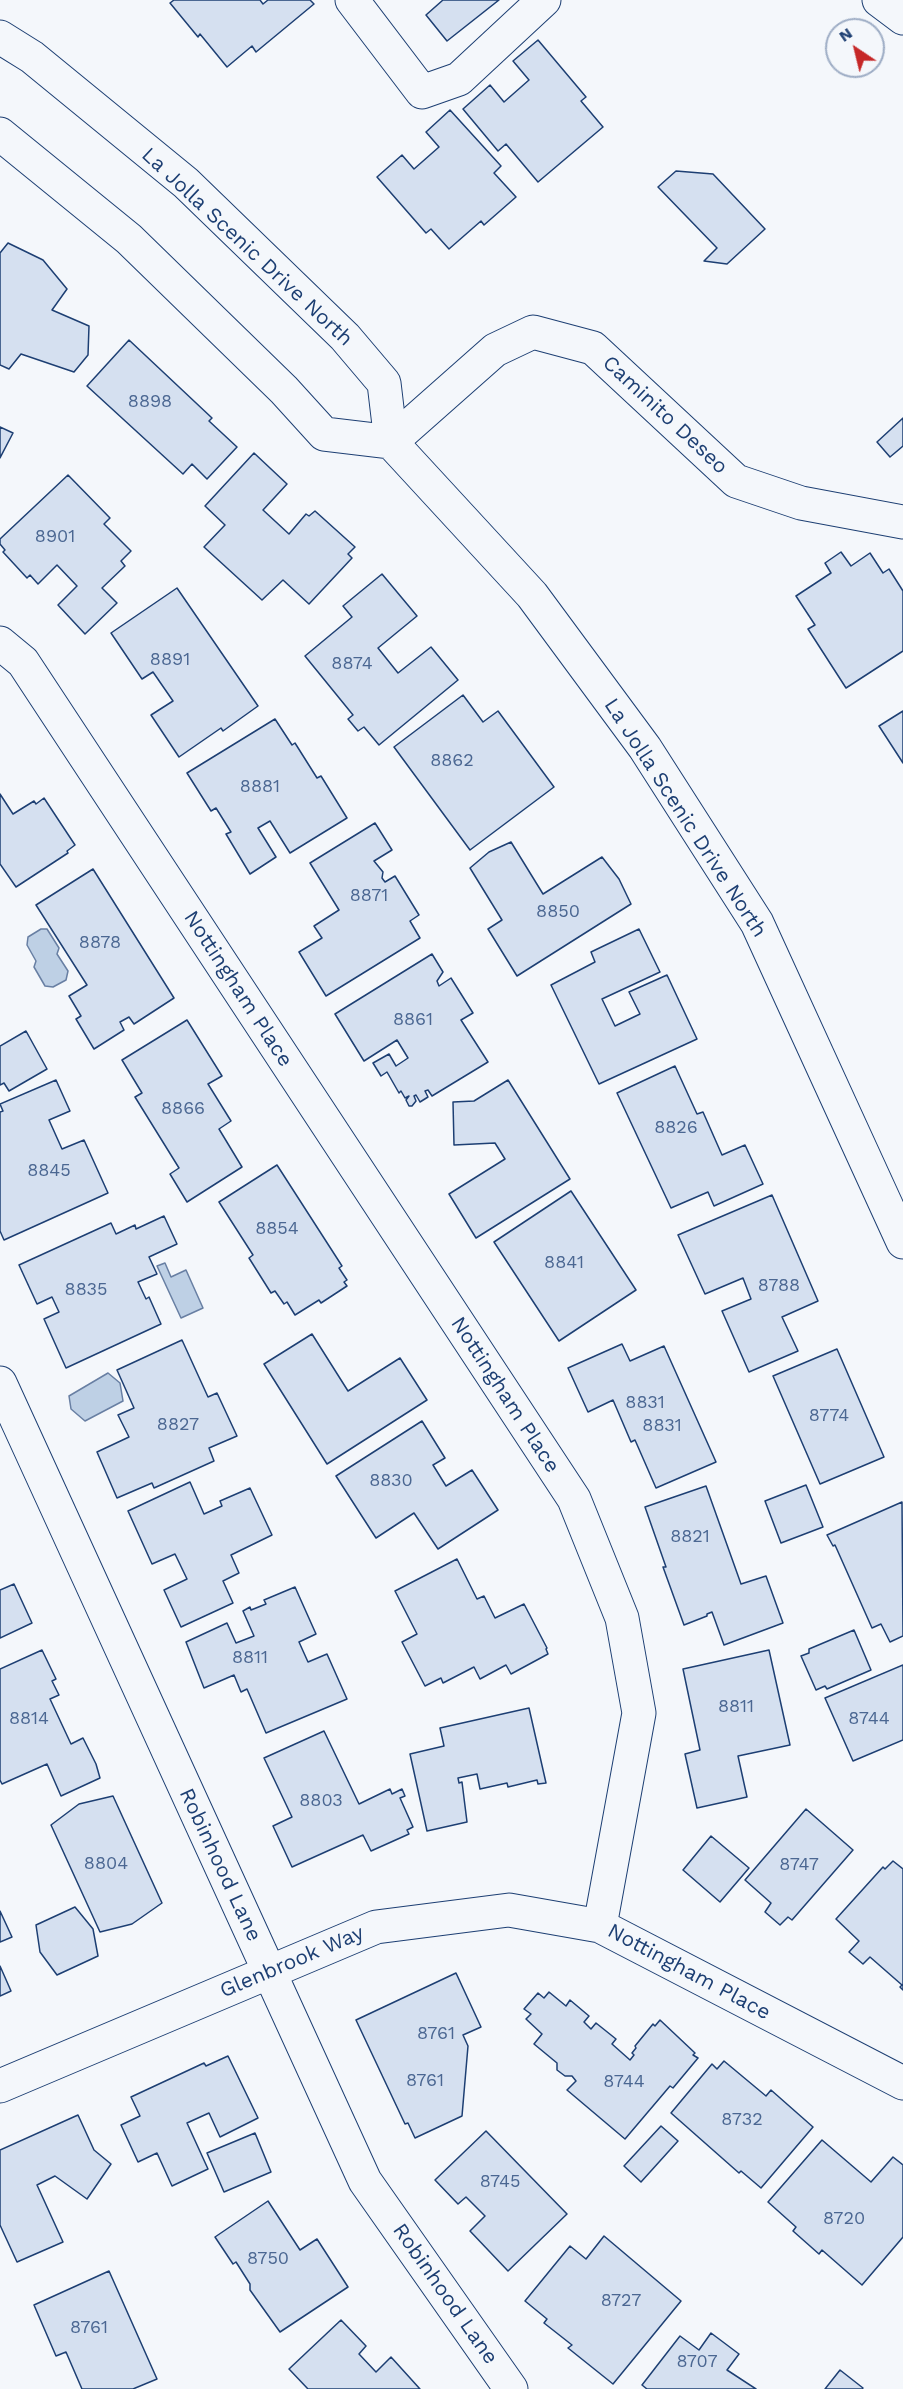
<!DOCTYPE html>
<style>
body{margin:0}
#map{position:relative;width:903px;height:2389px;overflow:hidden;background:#f4f7fb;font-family:"Work Sans",sans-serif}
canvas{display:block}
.north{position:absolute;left:825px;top:18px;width:60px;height:60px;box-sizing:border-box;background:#f4f7fb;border:2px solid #9eadc5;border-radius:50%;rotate:325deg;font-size:16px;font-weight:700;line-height:24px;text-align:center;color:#1d3f73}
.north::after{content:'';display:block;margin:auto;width:21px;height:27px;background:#c62828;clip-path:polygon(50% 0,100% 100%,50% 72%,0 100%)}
</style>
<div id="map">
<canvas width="903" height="2389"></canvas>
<div class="north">N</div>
</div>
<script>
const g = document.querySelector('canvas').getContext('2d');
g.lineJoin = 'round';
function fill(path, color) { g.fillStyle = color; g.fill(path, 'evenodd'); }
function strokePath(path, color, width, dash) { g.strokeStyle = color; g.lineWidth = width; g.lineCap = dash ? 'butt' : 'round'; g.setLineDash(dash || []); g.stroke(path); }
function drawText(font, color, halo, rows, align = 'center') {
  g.font = font + ' "Work Sans",sans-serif'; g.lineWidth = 4.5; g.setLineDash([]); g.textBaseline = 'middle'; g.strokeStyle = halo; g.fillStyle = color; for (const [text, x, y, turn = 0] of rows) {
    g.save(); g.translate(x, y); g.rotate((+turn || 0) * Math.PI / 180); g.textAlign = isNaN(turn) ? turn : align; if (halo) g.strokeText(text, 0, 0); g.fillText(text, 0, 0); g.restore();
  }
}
const water = new Path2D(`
 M41,929H47L59,948L57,954L68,971L66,980L53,987L45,986L34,967L36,961L27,945L28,937Z
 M165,1263L171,1277L186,1270L203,1308L181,1318L157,1266Z
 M108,1373L120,1383L123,1401L85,1421L71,1409L69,1396Z`);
const building = new Path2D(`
 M174,0H260L263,4L268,0H310L314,4L256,52L252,46L227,67L200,34L198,37L170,3Z
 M443,0H499L447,41L426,15Z
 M538,40L586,97L581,101L603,127L538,182L506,144L498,151L463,109L490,85L504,102L529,80L513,61Z
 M450,110L501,166L494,173L516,197L484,225L481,221L449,249L431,229L426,233L377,177L402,155L414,169L439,147L426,132Z
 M676,171L713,174L765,229L727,264L704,261L717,248L658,187Z
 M8,243L43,260L67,289L52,310L89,326L88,355L74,372L21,354L9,369L0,365V253Z
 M129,340L212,418L209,421L237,447L207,479L192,464L183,474L87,386Z
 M903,418V446L890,457L877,442Z
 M0,427L13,433L0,458Z
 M254,453L287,484L263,510L289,534L306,514L309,516L315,511L355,547L348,554L352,558L309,604L283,580L262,600L204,547L225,525L205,506Z
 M68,475L110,518L104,524L131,551L121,561L125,566L102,588L117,603L85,634L58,605L77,586L57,565L38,584L30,575L27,578L3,552L5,550L0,544V539Z
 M841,552L851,566L870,553L883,573L889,569L903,591V651L846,688L808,629L815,625L796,596L831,573L825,563Z
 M382,574L417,616L378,648L398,673L431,647L458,680L379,745L364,727L358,731L348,719L353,715L305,656L352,617L343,606Z
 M177,588L258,706L223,731L221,728L179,757L151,715L173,701L153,672L142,679L111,633Z
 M463,695L483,722L498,711L554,787L470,850L394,747Z
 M903,711V763L879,726Z
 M275,719L292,745L295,743L317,778L321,776L347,818L290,853L270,821L258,828L276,857L250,874L226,834L231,832L216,808L211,811L187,773Z
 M0,794L13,814L34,801L36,804L44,798L75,845L67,851L68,853L16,887L0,864Z
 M375,823L392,850L374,861L383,872L382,878L385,882L395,876L419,915L410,921L420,938L326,996L299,952L322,938L314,926L339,910L310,863Z
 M511,842L543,894L602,857L619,879L631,904L517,976L488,929L502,920L470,868L489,852Z
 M93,869L174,998L134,1024L129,1017L120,1022L124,1030L94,1049L76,1019L81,1016L69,996L87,985L36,905Z
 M639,929L660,972L602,999L615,1026L640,1014L629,992L667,975L697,1039L599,1084L551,985L595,962L591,952Z
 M432,954L443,972L437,981L439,986L451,978L473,1013L461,1020L488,1062L432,1096L428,1090L425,1091L428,1097L420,1102L416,1095L414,1096L416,1101L412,1106H409L406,1100L409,1096L405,1098L401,1091L399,1093L387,1072L381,1076L373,1063L389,1054L396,1066L408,1058L397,1040L364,1061L335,1014Z
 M187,1020L222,1076L208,1084L231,1121L219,1129L242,1167L187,1202L170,1174L179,1168L135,1097L142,1093L122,1060Z
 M26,1031L47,1069L9,1091L4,1083L0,1085V1046Z
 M675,1066L697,1114L703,1112L722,1155L745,1145L763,1184L714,1206L708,1192L671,1208L617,1093Z
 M56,1080L70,1111L49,1120L62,1149L84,1140L108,1193L4,1240L0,1231V1112L3,1111L0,1104Z
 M508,1080L570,1179L476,1238L449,1194L505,1159L495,1143L454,1145L453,1102L474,1101Z
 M277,1165L342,1266L339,1268L347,1280L344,1282L347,1286L321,1303L319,1300L295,1315L287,1302L284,1304L275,1291L271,1293L249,1258L253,1255L219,1202Z
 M571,1191L636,1290L559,1341L494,1242Z
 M772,1195L818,1301L782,1317L798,1351L749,1372L722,1311L751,1299L743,1278L705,1294L678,1235Z
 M164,1216L177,1244L149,1257L157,1274L138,1282L146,1299L149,1297L161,1324L66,1368L44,1319L59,1312L52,1297L37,1304L19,1265L111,1223L116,1234L135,1225L136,1229Z
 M312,1334L348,1391L400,1358L427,1400L327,1464L264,1364Z
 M182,1340L208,1397L217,1393L237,1436L209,1448L214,1461L154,1488L152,1483L117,1498L97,1452L129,1437L118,1415L134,1408L117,1370Z
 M622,1344L630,1361L664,1346L716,1462L656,1488L635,1440L631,1442L613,1400L588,1412L568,1368Z
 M837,1349L884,1457L820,1484L773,1376Z
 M422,1421L445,1458L433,1465L446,1486L472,1470L498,1510L438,1549L414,1513L376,1538L336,1476Z
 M190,1482L204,1514L222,1506L220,1501L250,1488L272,1535L231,1555L239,1573L223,1581L233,1603L181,1627L164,1590L187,1579L175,1554L152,1564L128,1511Z
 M806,1485L823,1527L781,1543L765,1501Z
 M706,1486L741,1584L766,1576L783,1623L724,1645L712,1612L707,1614V1616L684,1625L663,1567H666L645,1507Z
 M902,1502L903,1636L890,1642L881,1624L872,1628L835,1545L833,1546L827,1535Z
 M457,1559L477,1599L484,1596L495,1618L524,1604L547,1648L546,1649L548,1654L511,1674L506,1665L480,1679L474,1667L443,1683L441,1678L425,1686L402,1642L417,1634L395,1591Z
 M14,1584L32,1623L0,1638V1590Z
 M295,1587L316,1634L299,1642L308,1662L327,1654L347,1699L266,1733L247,1689L241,1692L234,1675L204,1688L186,1642L227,1623L236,1643L254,1636L243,1611L250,1607L251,1610L266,1604L264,1600Z
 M854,1630L871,1670L827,1689L825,1686L816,1690L801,1656L809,1653V1649Z
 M42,1650L56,1679L52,1681L59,1695L50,1699L71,1744L83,1738L96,1764L100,1778L61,1796L47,1764L2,1784L0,1780V1669Z
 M769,1650L790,1745L738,1756L747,1797L697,1808L685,1754L700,1750L683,1669Z
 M903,1665V1740L853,1761L825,1698Z
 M529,1708L546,1783L538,1784L537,1780L508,1787L507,1783L480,1789L477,1774L458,1778L459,1783L462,1782L467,1822L427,1831L410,1754L444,1746L440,1728Z
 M324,1731L359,1804L390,1789L392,1794L402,1789L405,1796L400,1798L413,1827L407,1830L409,1834L371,1851L363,1835L292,1867L273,1826L292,1817L264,1758Z
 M113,1796L162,1903L132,1924L100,1932L51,1825L79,1804Z
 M806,1809L853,1850L792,1920L788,1917L780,1925L765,1912L771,1903L745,1880Z
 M711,1836L749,1868L720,1902L683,1870Z
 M893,1861L903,1869V1990L900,1987L902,1985L870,1957L863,1964L849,1952L859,1941L836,1919L883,1867L885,1869Z
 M75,1907L93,1929L98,1956L57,1975L40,1952L36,1925Z
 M0,1911L12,1937L0,1942Z
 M0,1966L11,1991L0,1996Z
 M456,1973L481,2027L463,2035L468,2046L462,2116L415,2138L408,2123L405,2124L356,2020Z
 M549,1992L566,2006L570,2000L589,2016L584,2022L591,2029L596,2023L616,2039L612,2044L630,2060L634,2055L632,2053L636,2048L635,2046L653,2024L655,2026L660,2020L695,2053L693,2055L698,2058L673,2088L670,2086L625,2139L567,2090L576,2081L572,2076H565L557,2070V2063L534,2044L542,2034L526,2019L531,2014L524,2009L538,1993L544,1998Z
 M228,2056L258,2118L220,2137L209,2113L187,2123L208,2169L172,2186L157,2153L138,2162L121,2125L140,2116L131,2097L204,2063L206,2066Z
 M724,2061L766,2096L771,2090L813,2127L761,2188L741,2171L739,2173L671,2113L712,2064L717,2069Z
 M78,2115L94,2150L111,2164L87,2199L55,2176L37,2185L63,2242L17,2262L0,2225V2150Z
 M661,2126L678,2141L641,2182L624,2166Z
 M486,2131L567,2214L508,2271L470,2231L485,2216L466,2197L458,2204L435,2180Z
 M255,2133L271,2172L224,2192L207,2153Z
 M822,2140L871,2182L893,2157L903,2165V2237L862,2285L822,2250L819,2254L793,2231L796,2227L768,2202Z
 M268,2201L300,2250L317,2239L348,2287L280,2332L250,2290V2284L236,2262L233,2264L215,2237Z
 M604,2236L681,2301L613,2384L568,2348L572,2345L544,2323L547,2319L525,2301L570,2246L586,2259Z
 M109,2271L157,2379L133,2389H82L66,2352L56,2356L34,2305Z
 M341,2320L366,2346L359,2354L376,2372L391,2357L420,2389H308L289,2369Z
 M711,2333L739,2354L727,2370L756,2389H647L642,2385L680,2336L699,2350Z
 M840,2370L863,2388L862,2389H825Z`);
const minor = new Path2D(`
 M352,0L422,92L459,79L544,0
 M879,0L903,18
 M391,442L495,350L533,332L593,348L736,481L801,503L903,522
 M0,643L23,662L574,1499L622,1618L639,1713L600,1926
 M0,1383L365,2181L511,2389
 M0,2086L376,1927L509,1910L600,1926L903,2083`);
const major = new Path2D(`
 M0,37L32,57L186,183L345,337L384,383L391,442L532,595L645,748L757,923L903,1242
 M0,134L129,239L284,390L324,434L391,442`);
const numberNames = [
 ["8898",150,402],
 ["8901",55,537],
 ["8891",170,660],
 ["8874",352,664],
 ["8862",452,761],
 ["8881",260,787],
 ["8871",369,896],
 ["8850",558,912],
 ["8878",100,943],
 ["8861",413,1020],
 ["8866",183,1109],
 ["8826",676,1128],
 ["8845",49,1171],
 ["8854",277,1229],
 ["8841",564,1263],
 ["8788",779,1286],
 ["8835",86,1290],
 ["8831",645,1403],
 ["8774",829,1416],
 ["8827",178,1425],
 ["8831",662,1426],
 ["8830",391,1481],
 ["8821",690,1537],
 ["8811",250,1658],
 ["8811",736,1707],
 ["8814",29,1719],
 ["8744",869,1719],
 ["8803",321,1801],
 ["8804",106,1864],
 ["8747",799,1865],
 ["8761",436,2034],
 ["8761",425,2081],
 ["8744",624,2082],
 ["8732",742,2120],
 ["8745",500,2182],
 ["8720",844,2219],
 ["8750",268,2259],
 ["8727",621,2301],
 ["8761",89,2328],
 ["8707",697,2362]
];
const streetNames = [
 ["La Jolla Scenic Drive North",247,247,43],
 ["Caminito Deseo",665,415,43],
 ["La Jolla Scenic Drive North",685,818,57],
 ["Nottingham Place",238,989,57],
 ["Nottingham Place",505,1395,57],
 ["Robinhood Lane",220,1865,65],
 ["Glenbrook Way",292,1962,-23],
 ["Nottingham Place",689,1972,28],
 ["Robinhood Lane",445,2294,55]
];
fill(water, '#bed0e5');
strokePath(water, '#687fa3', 1.5);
fill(building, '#d5e0f0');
strokePath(building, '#1d3f73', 1.5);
strokePath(minor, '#1d3f73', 35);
strokePath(major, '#1d3f73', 35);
strokePath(minor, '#f4f7fb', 33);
strokePath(major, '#f4f7fb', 33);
drawText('18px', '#4b6792', null, numberNames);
drawText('21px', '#1d3f73', '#f4f7fb', streetNames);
</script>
